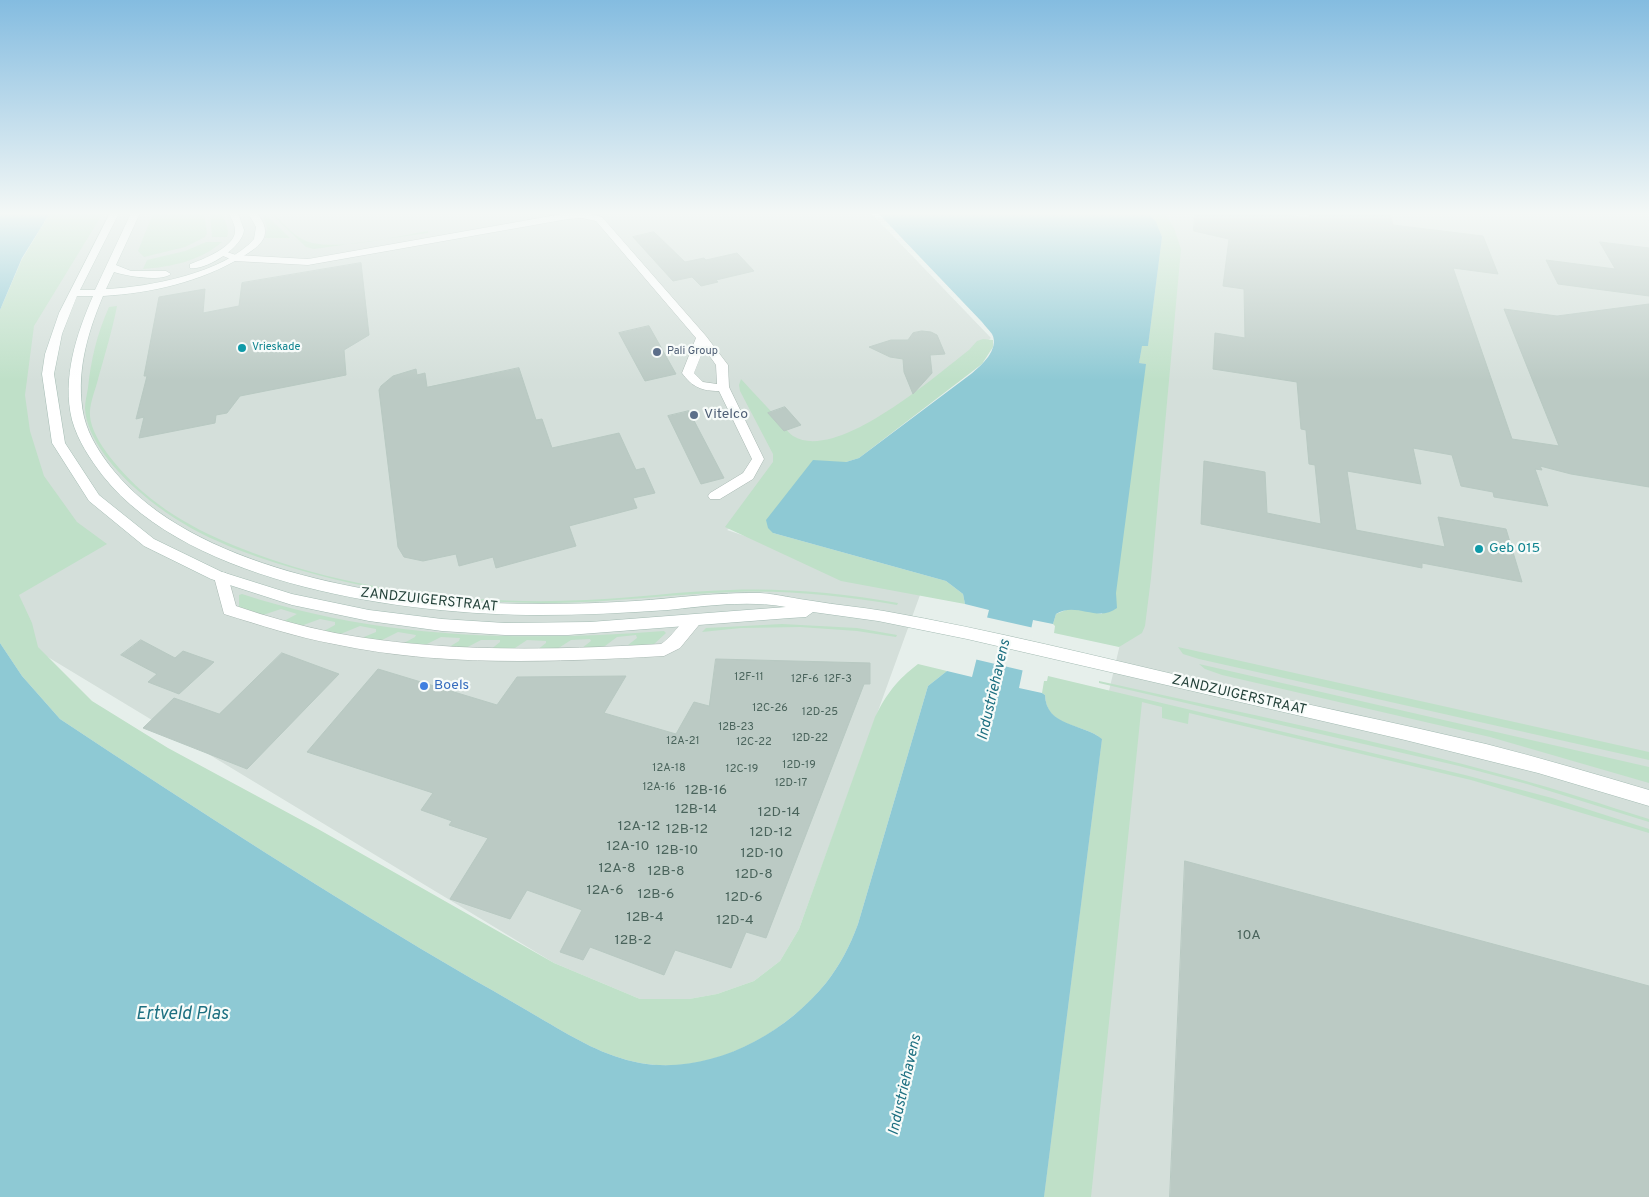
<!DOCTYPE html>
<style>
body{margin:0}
canvas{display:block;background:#e6efeb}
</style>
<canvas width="1649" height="1197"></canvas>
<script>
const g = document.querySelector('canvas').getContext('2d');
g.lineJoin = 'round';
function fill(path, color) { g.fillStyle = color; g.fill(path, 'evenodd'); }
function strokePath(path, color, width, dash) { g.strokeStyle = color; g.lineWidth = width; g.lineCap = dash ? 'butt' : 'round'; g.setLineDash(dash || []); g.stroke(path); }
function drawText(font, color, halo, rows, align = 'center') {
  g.font = font + ' Overpass,sans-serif'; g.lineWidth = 4.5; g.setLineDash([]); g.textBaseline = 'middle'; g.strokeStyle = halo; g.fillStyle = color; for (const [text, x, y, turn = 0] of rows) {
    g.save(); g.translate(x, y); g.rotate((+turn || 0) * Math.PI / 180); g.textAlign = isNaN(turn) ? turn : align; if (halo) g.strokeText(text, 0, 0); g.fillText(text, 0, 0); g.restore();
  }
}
const built = new Path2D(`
 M77,213H871L991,338L727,530L920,595L799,929L780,961L754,981L717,994L689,999H640L554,963L13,636L0,495L34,322Z
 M1140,213H1649V1197H989L1126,619Z`);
const green = new Path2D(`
 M50,213H103L34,326L25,395L30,431L44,476L77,522L107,544L19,595L32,623L38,647L92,701L168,748L318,829L554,963L640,999H689L717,994L754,981L780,961L799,929L875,717C887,693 897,680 918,664L947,671L928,686L858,924C850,946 840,965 826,983C783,1036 709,1076 640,1063C604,1056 576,1039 545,1021C521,1007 498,993 474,980C333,898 196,809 60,719L22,676L0,643V310L22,259Z
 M153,213H204L207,233L205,237L185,247L144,257L138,251Z
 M210,213H221C225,221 230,229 227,237H212Z
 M262,213H264L290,238H265L267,228Z
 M270,213H273C282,222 291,233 302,239C327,254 398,236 428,231V233L314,249L306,247Z
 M1148,213H1165L1174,228L1181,249L1151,578L1145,626L1142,633L1119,647L1054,633L1055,626L1053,624L1056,614L1071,608L1102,614L1145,364L1139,363L1142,345L1148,346L1162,237L1156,222Z
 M206,242H222C200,261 171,267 143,269L147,260L185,251Z
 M117,306C112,332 104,357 97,383C94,393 89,406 90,416C92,442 125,476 143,492C182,526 231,546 279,562C377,594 484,605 587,600C635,598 682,591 730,590C786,588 842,593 898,603L897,605C843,596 788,590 734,592C674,594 615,602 555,603C464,603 373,593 286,566C233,550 183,530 141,493C118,474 86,439 85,408C85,402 87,394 88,388C91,359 97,334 109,307Z
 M983,339L993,340V347L982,364L859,458L846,462H832L773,533L946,581L963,594L965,604L841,581L725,527L773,462V454L740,391L739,385L741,379C753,392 766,406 778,419C782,424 787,432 793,436C837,463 935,376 969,350L977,341Z
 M242,594C379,639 521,642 664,631L666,633L653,645L629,647L628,645L637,638L636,635L617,637L601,649L582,648L591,641L590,639L571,640L554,651L537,650L546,643V641L527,640L509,652L490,650L500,642V640H481L462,650L449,647L459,641L460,638L441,637L421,647L404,643L415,637L416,635L398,632L378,642L363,640L364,637L376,632V629L360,626L338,635L322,632L335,625V622L320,619L298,627L282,622L297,614L281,609L260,616L239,609V595Z
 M782,624L857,628L897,635L896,637L857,631L800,627L741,628L702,632L706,628Z
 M1178,647L1649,752V760L1199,659L1183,654Z
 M1199,664L1649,767V783L1490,737L1222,675L1205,669Z
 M1048,676L1465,775L1552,798L1649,829V833L1471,780L1189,713L1188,724L1162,718V707L1142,702L1091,1197H1044L1102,739C1083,723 1046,728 1045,695L1042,693L1044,681H1047Z
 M1099,681C1238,712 1378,740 1515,778C1560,790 1604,805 1649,819V822L1527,784L1459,766L1099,683Z`);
const water = new Path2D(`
 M0,213H50L22,258L0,310Z
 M878,213H1148L1156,222L1162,237L1148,346H1142L1139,363L1146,364L1116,593L1117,608C1098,623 1076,601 1056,614L1053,624L1033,620L1019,688L1042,693L1045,695C1046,727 1083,723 1102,739L1044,1197H0V643L22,676L60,719C196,809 333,898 474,980C498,993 521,1007 545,1021C576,1039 604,1056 640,1063C709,1075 783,1036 826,983C840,965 850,946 858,924L928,686L947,671L972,677L989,610L965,604L963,594L946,581L773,533L768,528L766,520L813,460L846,462L859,458L971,374C981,366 1000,349 992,334C989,330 985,326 982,322Z`);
const pier = new Path2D(`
 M985,617L1034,628L1025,671L974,659Z`);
const building = new Path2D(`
 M1195,213H1268L1310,218L1309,213L1329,216V213H1372L1390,215L1393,225L1483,236L1498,274L1453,268L1512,439L1559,446L1504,309L1557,316L1649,304V487L1571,474L1540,466L1542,470L1535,469L1548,506L1494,497L1493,492L1461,486L1452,455L1413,448L1421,484L1347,471L1356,530L1445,547L1438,517L1506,529L1522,582L1422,563V568L1201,524L1204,461L1265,472L1267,513L1321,524L1315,465L1309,464L1306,430L1301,429L1297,382L1213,369L1215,333L1245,338L1244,289L1223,286L1229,239L1194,231Z
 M654,232L685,262L704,258L706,260L737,253L754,271L716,280L718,282L701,286L692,277L673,281L633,237Z
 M1600,242L1649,248V296L1558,284L1546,260L1615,269Z
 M361,263L369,335L344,350L346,375L240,396L227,413L216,415L215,423L139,438L144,417L136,419L147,376H144L159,297L205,289L203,313L239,306L242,283Z
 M649,326L676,374L645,381L619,333Z
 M922,331L931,332L937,335L945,354L930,355L932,373L913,394L904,372L903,359L890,357L869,347L891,340H908L913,333Z
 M519,368L536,420L542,419L552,448L619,433L636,470L644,468L655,493L633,498L637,508L569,526L576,546L496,568L493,557L459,566L456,554L423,561L404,557L398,547L379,390L381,386L393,376L416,369L417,375L425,373L427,387Z
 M785,407L801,425L784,431L768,413Z
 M689,411L724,478L701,484L668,416Z
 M141,640L175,658L183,651L214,662L179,694L148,682L157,674L121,655Z
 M282,653L339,674L247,769L143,728L174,698L219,714Z
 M716,659L870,663V684H864L766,938L746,932L731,968L675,950L664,975L590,947L583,960L560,952L582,910L527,890L510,919L450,899L488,838L449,825L452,821L421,810L433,793L307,752L378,669L497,705L517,677L626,676L604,713L676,734L694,702L709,706Z
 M1185,861L1649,986V1197H1170Z`);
const street = new Path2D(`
 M568,213H585L602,217L706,336L728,365L729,387L764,459L753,479L720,499H710L708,496L710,493L743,473L752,459L719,391C702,391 692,387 682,373L696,338L596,221L582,218L568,219L308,265L235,261L216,253L221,250L236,255L308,259ZM704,348L716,365L717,384L703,382L694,373Z
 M221,572L226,573L228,577L236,606C268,617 301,626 335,633C442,653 553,650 661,644C674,637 685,611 700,616L703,620L680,648L664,656C554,662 442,667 334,644C296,637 260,625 224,614L214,577L216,573Z`);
const secondary = new Path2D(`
 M110,213H119L80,290H95L131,213H140L116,265L131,271H166L171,274C161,282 126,276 114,272L106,289C149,287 224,273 254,239L256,227L248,213H257C274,235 262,245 242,257C200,282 152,293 103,296C87,334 75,375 84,417C89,437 101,455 114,471C192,567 375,598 492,603C540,605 588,604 635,601C676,598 718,592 760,593C778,594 795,599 813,601C836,605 860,607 884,611C992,630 1099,657 1207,682C1299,703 1393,722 1486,744C1541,758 1595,774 1649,790V806L1538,773L1405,740L967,639L878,621L813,612L806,617L790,618L568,635H505L442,631L369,621L292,605L211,579L144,546L89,501L52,443L42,374L45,354L59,313ZM77,296H93C76,335 62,378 72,420C78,441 90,459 103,476C190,586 407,615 540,615C582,615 625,613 668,610C706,606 748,600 786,607L590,622L505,623L442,619L369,610L292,594L222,572L154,539L99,495L65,443L54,374L62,334Z
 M229,213H238L244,230C243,247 206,271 190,268V264C202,260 234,247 235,232C236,226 231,219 229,213Z`);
const markers = [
 [242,348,5,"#0f9aa8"],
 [657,352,5,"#5c6f8a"],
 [694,415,5,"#5c6f8a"],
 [1479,549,5,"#0f9aa8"],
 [424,686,5,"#3f7fe0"]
];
const farCulturenames = [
 ["Vrieskade",252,348]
];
const farServicenames = [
 ["Pali Group",667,352]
];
const numberNames = [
 ["12F-11",749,678],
 ["12F-6",805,680],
 ["12F-3",838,680],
 ["12C-26",770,709],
 ["12D-25",820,713],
 ["12B-23",736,728],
 ["12D-22",810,739],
 ["12A-21",683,742],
 ["12C-22",754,743],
 ["12D-19",799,766],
 ["12A-18",669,769],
 ["12C-19",742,770],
 ["12D-17",791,784],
 ["12A-16",659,788]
];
const serviceNames = [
 ["Vitelco",704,415]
];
const cultureNames = [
 ["Geb 015",1489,549]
];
const streetNames = [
 ["ZANDZUIGERSTRAAT",429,601,6],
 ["ZANDZUIGERSTRAAT",1239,696,13]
];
const shopNames = [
 ["Boels",434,686]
];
const nearNumbernames = [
 ["12B-16",706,791],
 ["12B-14",696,810],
 ["12D-14",779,813],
 ["12A-12",639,827],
 ["12B-12",687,830],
 ["12D-12",771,833],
 ["12A-10",628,847],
 ["12B-10",677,851],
 ["12D-10",762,854],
 ["12A-8",617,869],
 ["12B-8",666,872],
 ["12D-8",754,875],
 ["12A-6",605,891],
 ["12B-6",656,895],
 ["12D-6",744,898],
 ["12B-4",645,918],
 ["12D-4",735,921],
 ["10A",1249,936],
 ["12B-2",633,941]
];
const waterNames = [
 ["Industriehavens",995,690,-77],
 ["Industriehavens",906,1085,-77]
];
const nearWaternames = [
 ["Ertveld Plas",182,1015]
];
fill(built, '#d4dfda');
fill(green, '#bfe0c8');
fill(water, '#8ec9d4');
fill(pier, '#e6efeb');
fill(building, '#bbcac4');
strokePath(building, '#b8c9c2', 1);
strokePath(street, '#a8b8b2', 1);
strokePath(secondary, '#a4bbb3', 1);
fill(street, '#fff');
fill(secondary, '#fff');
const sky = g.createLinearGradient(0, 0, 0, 381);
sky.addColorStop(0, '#84bce0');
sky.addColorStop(0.56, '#f4f8f6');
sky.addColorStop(1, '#f4f8f600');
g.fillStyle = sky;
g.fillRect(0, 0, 1649, 381);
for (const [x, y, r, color] of markers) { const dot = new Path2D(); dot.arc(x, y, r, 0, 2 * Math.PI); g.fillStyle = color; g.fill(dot); strokePath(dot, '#f7fbf9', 2); }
drawText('11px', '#0d838f', '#f7fbf9', farCulturenames, 'left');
drawText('11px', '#4e5e75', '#f7fbf9', farServicenames, 'left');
drawText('11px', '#4a645c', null, numberNames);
drawText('14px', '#4e5e75', '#f7fbf9', serviceNames, 'left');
drawText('14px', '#0d838f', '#f7fbf9', cultureNames, 'left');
drawText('14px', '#24423a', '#f7fbf9', streetNames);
drawText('14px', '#366cbe', '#f7fbf9', shopNames, 'left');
drawText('14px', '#4a645c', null, nearNumbernames);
drawText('italic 15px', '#1c6f80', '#f7fbf9', waterNames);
drawText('italic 18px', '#1c6f80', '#f7fbf9', nearWaternames);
</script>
